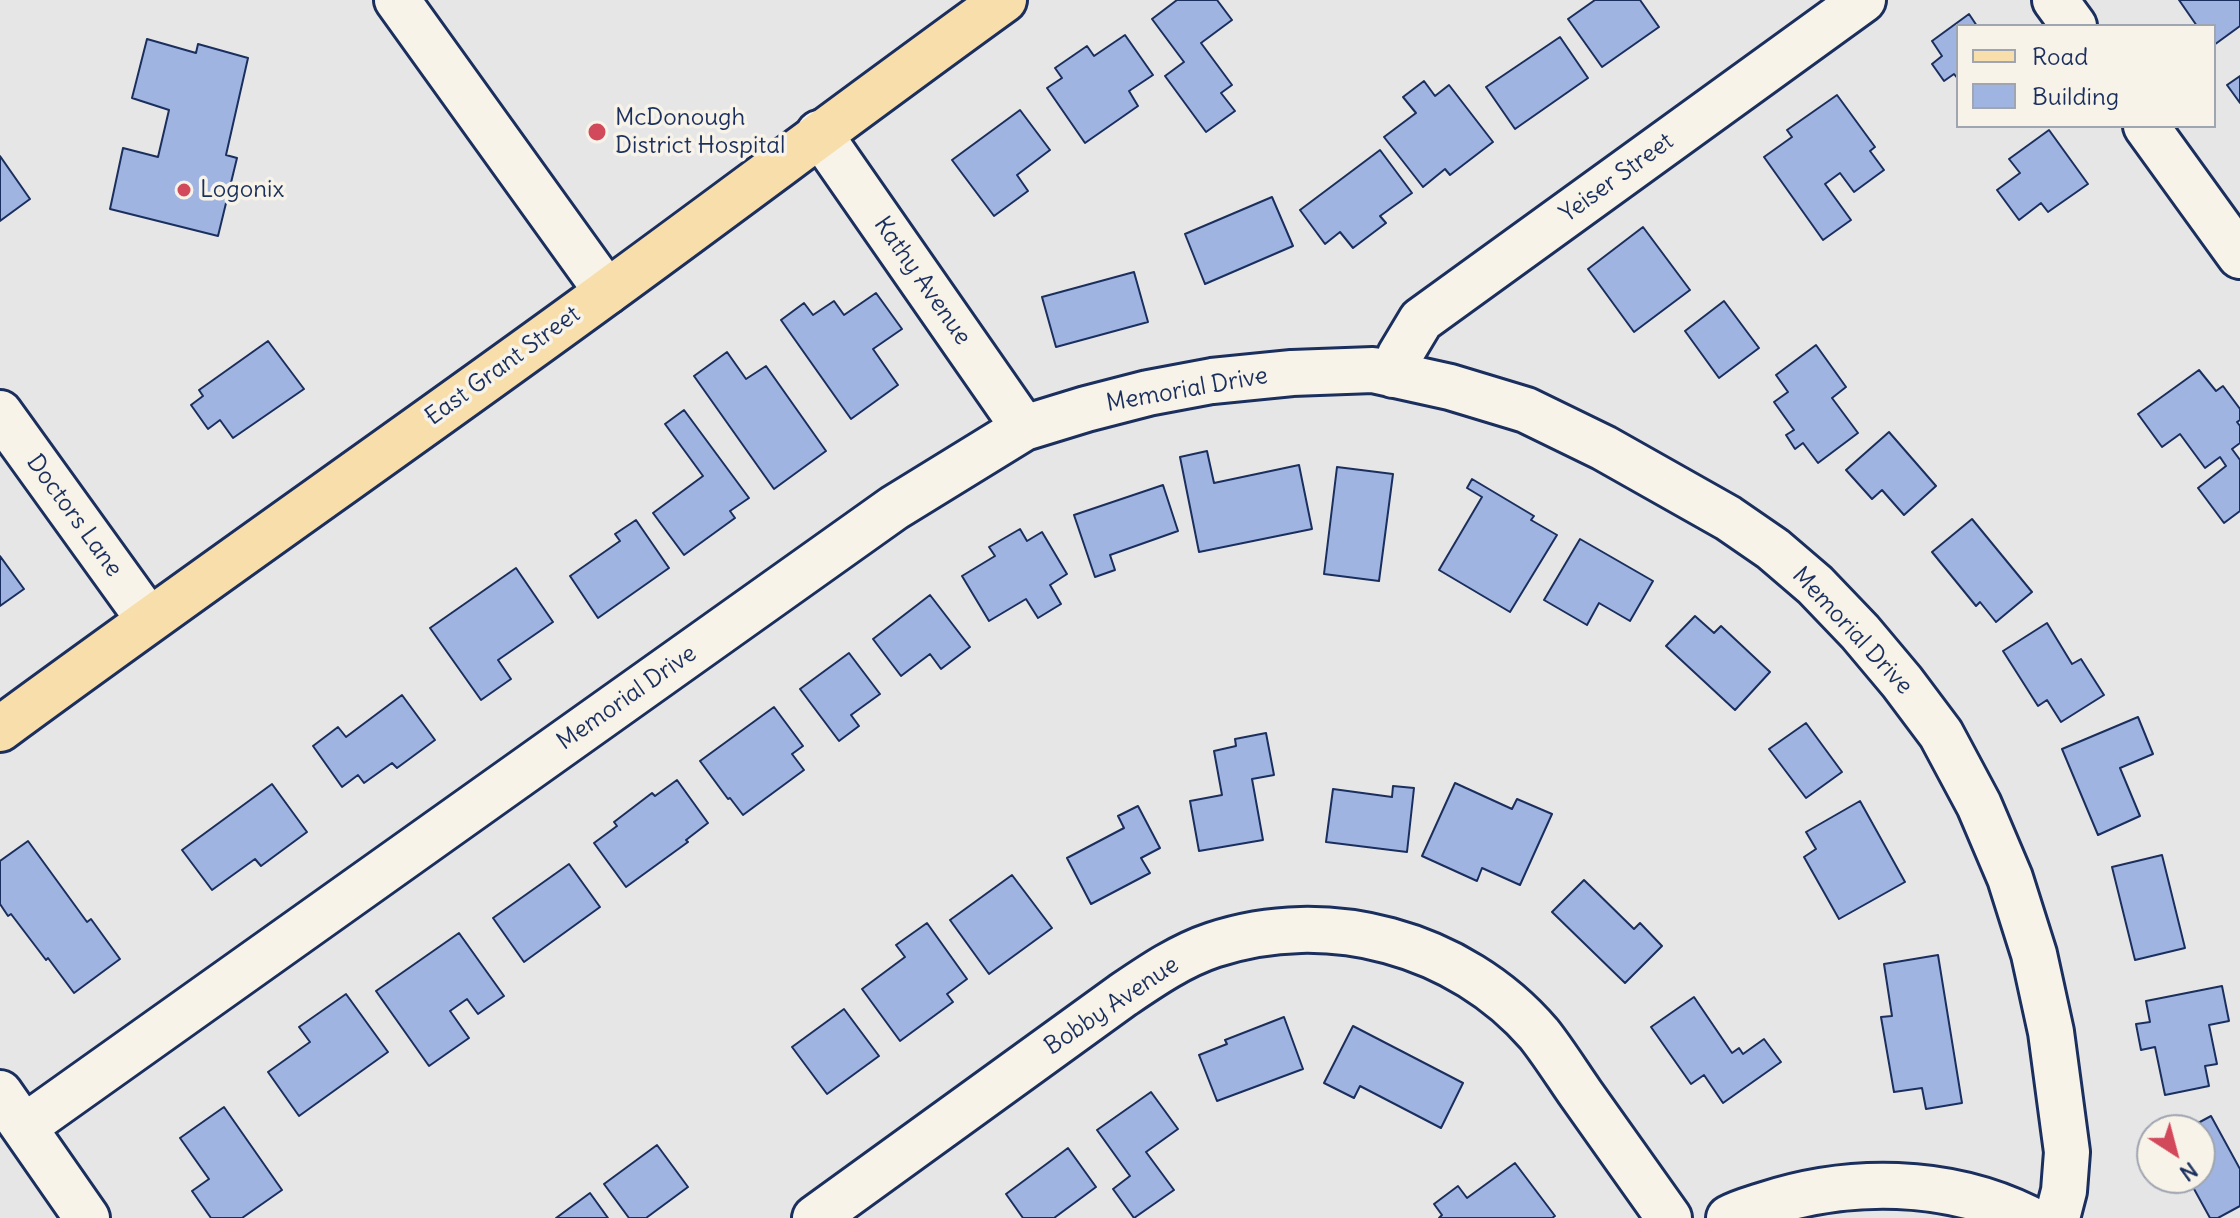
<!DOCTYPE html>
<style>
body{margin:0}
#map{position:relative;width:2240px;height:1218px;overflow:hidden;background:#e6e6e7;font-family:Delius,sans-serif}
canvas{display:block}
.legend{position:absolute;left:1956px;top:24px;width:260px;height:104px;box-sizing:border-box;background:#f7f3e8;border:2px solid #9fa5b1;margin:0;padding:10px 14px;list-style:none;font-size:24px;color:#1b2f5e}
.legend li{display:flex;align-items:center;gap:16px;height:40px}
.legend b{width:40px;border:2px solid #9fa5b1}
.north{position:absolute;left:2136px;top:1114px;width:80px;height:80px;box-sizing:border-box;background:#f7f3e8;border:2px solid #9fa5b1;border-radius:50%;rotate:144deg;font-size:22px;font-weight:700;line-height:32px;text-align:center;color:#1b2f5e}
.north::after{content:'';display:block;margin:auto;width:28px;height:36px;background:#d1495b;clip-path:polygon(50% 0,100% 100%,50% 72%,0 100%)}
</style>
<div id="map">
<canvas width="2240" height="1218"></canvas>
<ul class="legend">
<li><b style="height:10px;background:#f8deab"></b>Road</li>
<li><b style="height:22px;background:#a0b4e2"></b>Building</li>
</ul>
<div class="north">N</div>
</div>
<script>
const g = document.querySelector('canvas').getContext('2d');
g.lineJoin = 'round';
function fill(path, color) { g.fillStyle = color; g.fill(path, 'evenodd'); }
function strokePath(path, color, width, dash) { g.strokeStyle = color; g.lineWidth = width; g.lineCap = dash ? 'butt' : 'round'; g.setLineDash(dash || []); g.stroke(path); }
function drawText(font, color, halo, rows, align = 'center') {
  g.font = font + ' Delius,sans-serif'; g.lineWidth = 7; g.setLineDash([]); g.textBaseline = 'middle'; g.strokeStyle = halo; g.fillStyle = color; for (const [text, x, y, turn = 0] of rows) {
    g.save(); g.translate(x, y); g.rotate((+turn || 0) * Math.PI / 180); g.textAlign = isNaN(turn) ? turn : align; if (halo) g.strokeText(text, 0, 0); g.fillText(text, 0, 0); g.restore();
  }
}
const building = new Path2D(`
 M1177,0H1217L1232,20L1201,43L1232,85L1221,93L1235,111L1206,132L1165,76L1184,62L1152,19Z
 M1595,0H1640L1659,27L1602,67L1568,19Z
 M2179,0H2240V26L2214,45V26H2197Z
 M1969,14L1977,26H1958V79L1954,74L1944,81L1932,64L1942,56L1932,41Z
 M1125,35L1153,75L1129,91L1138,106L1085,143L1047,88L1062,78L1055,68L1087,46L1094,56Z
 M1560,37L1588,78L1515,129L1486,87Z
 M147,39L196,53L198,44L248,58L226,155L237,158L218,236L110,209L123,148L158,157L169,110L132,98Z
 M2240,76V103L2227,85Z
 M1424,81L1435,96L1449,85L1493,142L1450,175L1445,169L1423,187L1384,137L1416,113L1403,97Z
 M1837,95L1875,147L1870,151L1884,170L1854,192L1840,173L1825,184L1851,220L1823,240L1764,157L1792,137L1787,130Z
 M1020,110L1050,150L1017,175L1028,191L994,216L952,160Z
 M2049,130L2088,184L2048,212L2041,203L2019,220L1997,190L2020,173L2009,159Z
 M1380,150L1412,193L1380,216L1386,223L1353,248L1340,232L1325,244L1300,210Z
 M0,156L30,199L0,221Z
 M1272,197L1293,246L1205,284L1185,234Z
 M1643,227L1690,290L1634,332L1588,269Z
 M1134,272L1148,322L1056,347L1042,297Z
 M876,293L902,329L873,349L898,385L851,419L781,320L804,303L813,315L834,301L844,315Z
 M1724,301L1759,348L1719,378L1685,331Z
 M268,341L304,389L233,438L220,420L208,429L191,405L203,396L199,390Z
 M1816,345L1846,387L1832,398L1858,433L1818,463L1803,443L1795,449L1786,435L1794,430L1774,402L1788,392L1776,375Z
 M727,352L746,379L766,366L826,451L774,489L694,376Z
 M2199,370L2216,391L2223,386L2240,409V420L2237,422L2240,426V443L2232,449L2240,460V511L2224,523L2198,488L2226,466L2220,457L2205,468L2180,434L2162,447L2138,414Z
 M684,410L749,498L730,511L735,518L684,555L653,513L703,476L665,424Z
 M1889,432L1936,486L1904,515L1882,490L1872,499L1846,470Z
 M1207,451L1214,483L1299,465L1312,529L1199,552L1180,457Z
 M1337,467L1393,474L1379,581L1324,574Z
 M1472,479L1534,516L1531,520L1557,535L1510,612L1439,570L1482,497L1467,488Z
 M1163,485L1178,531L1110,555L1115,570L1095,577L1074,515Z
 M1972,519L2032,592L1996,622L1980,602L1976,606L1932,552Z
 M636,520L669,568L598,618L570,576L620,541L615,534Z
 M1020,529L1027,541L1042,532L1067,574L1050,585L1061,604L1038,618L1026,599L989,621L962,576L995,556L989,547Z
 M1580,539L1653,581L1630,621L1599,603L1587,625L1544,600Z
 M0,556L24,589L0,606Z
 M516,568L553,622L498,660L511,679L481,700L430,628Z
 M930,595L970,647L941,669L930,654L901,676L873,639Z
 M1695,616L1714,633L1721,626L1770,672L1735,710L1666,646Z
 M2047,623L2072,664L2081,659L2104,695L2061,722L2047,700L2038,706L2003,651Z
 M849,653L880,694L851,715L859,726L839,741L800,689Z
 M402,695L435,740L397,768L392,763L364,783L358,775L342,787L313,746L338,727L346,737Z
 M774,707L803,746L792,754L804,770L743,815L730,798L728,799L700,761Z
 M2138,717L2153,754L2120,768L2140,816L2098,835L2062,749Z
 M1806,723L1842,772L1806,798L1769,749Z
 M1266,733L1274,775L1252,779L1263,840L1199,851L1190,801L1222,795L1214,751L1236,746L1235,739Z
 M677,780L708,823L686,840L688,842L626,887L594,843L617,826L614,822L652,793L655,796Z
 M1455,783L1512,809L1517,799L1552,814L1520,885L1482,868L1477,881L1422,856Z
 M272,784L307,832L261,866L255,859L212,890L182,850Z
 M1393,786L1414,788L1407,852L1326,842L1333,789L1392,797Z
 M1860,801L1905,882L1839,919L1804,857L1816,849L1806,832Z
 M1138,806L1160,848L1141,858L1150,873L1091,904L1067,858L1124,828L1118,816Z
 M28,841L87,922L91,919L120,959L74,993L48,958L46,960L11,914L8,916L0,904V861Z
 M2162,855L2185,948L2135,960L2112,867Z
 M569,864L600,907L524,962L493,918Z
 M1012,875L1052,928L989,974L950,920Z
 M1584,880L1634,929L1640,923L1662,946L1625,983L1552,912Z
 M927,923L967,979L947,994L953,1002L900,1041L862,989L905,957L896,945Z
 M459,933L504,996L478,1014L467,999L450,1011L469,1038L429,1066L376,991Z
 M1938,955L1962,1103L1926,1109L1922,1088L1894,1092L1881,1017L1892,1016L1884,964Z
 M2222,986L2229,1021L2209,1025L2217,1064L2205,1066L2209,1086L2165,1095L2155,1047L2141,1050L2136,1024L2150,1022L2146,1001Z
 M346,994L388,1052L299,1116L268,1072L310,1042L299,1027Z
 M1694,997L1732,1053L1739,1048L1743,1054L1764,1039L1781,1062L1723,1103L1704,1075L1691,1084L1651,1027Z
 M844,1009L879,1056L827,1094L792,1047Z
 M1284,1017L1303,1069L1217,1101L1199,1055L1227,1044L1225,1040Z
 M1353,1026L1463,1083L1441,1128L1360,1086L1354,1098L1324,1083Z
 M1151,1092L1178,1129L1146,1152L1174,1190L1134,1218L1113,1189L1130,1176L1097,1130Z
 M224,1107L282,1190L242,1218H211L192,1191L209,1179L180,1138Z
 M2211,1116L2240,1169V1206L2218,1218H2210L2188,1178H2200V1130H2185Z
 M657,1145L688,1187L646,1218H629L604,1184Z
 M1068,1148L1096,1187L1054,1218H1023L1006,1194Z
 M1515,1163L1555,1216L1552,1218H1439L1442,1215L1434,1204L1458,1186L1467,1198Z
 M590,1193L608,1218H556Z`);
const minor = new Path2D(`
 M397,0L607,292
 M2055,0L2074,26
 M2146,126L2240,256
 M819,133L1024,428
 M1393,375L1400,355L1421,320L1863,0
 M0,413L149,620
 M0,1093L87,1218
 M24,1127L894,508L1024,428L1086,409L1148,393L1212,381L1292,373L1373,370L1450,387L1526,410L1604,448L1728,518L1773,549L1815,585L1860,632L1902,682L1941,734L1979,805L2010,878L2034,954L2051,1032L2067,1152L2064,1191L2057,1218
 M815,1218L1123,995C1151,976 1180,956 1213,945C1327,907 1460,942 1539,1034C1554,1053 1567,1074 1581,1094C1610,1135 1640,1177 1669,1218
 M1729,1218C1740,1212 1752,1209 1764,1205C1849,1177 1947,1178 2028,1218`);
const major = new Path2D(`
 M0,729C201,581 406,439 607,292C740,195 871,96 1004,0`);
const markers = [
 [597,132,10,"#d1495b"],
 [184,190,8,"#d1495b"]
];
const poiNames = [
 ["McDonough",615,118],
 ["District Hospital",615,146],
 ["Logonix",200,190]
];
const streetNames = [
 ["Yeiser Street",1617,178,-36],
 ["Kathy Avenue",922,281,55],
 ["East Grant Street",503,366,-36],
 ["Memorial Drive",1187,390,-10],
 ["Doctors Lane",74,516,54],
 ["Memorial Drive",1852,631,47],
 ["Memorial Drive",627,698,-35],
 ["Bobby Avenue",1112,1006,-34]
];
fill(building, '#a0b4e2');
strokePath(building, '#1b2f5e', 2);
strokePath(minor, '#1b2f5e', 50);
strokePath(major, '#1b2f5e', 50);
strokePath(minor, '#f7f3e8', 44);
strokePath(major, '#f8deab', 44);
for (const [x, y, r, color] of markers) { const dot = new Path2D(); dot.arc(x, y, r, 0, 2 * Math.PI); g.fillStyle = color; g.fill(dot); strokePath(dot, '#f7f3e8', 3); }
drawText('24px', '#1b2f5e', '#f7f3e8', poiNames, 'left');
drawText('24px', '#1b2f5e', '#f7f3e8', streetNames);
</script>
